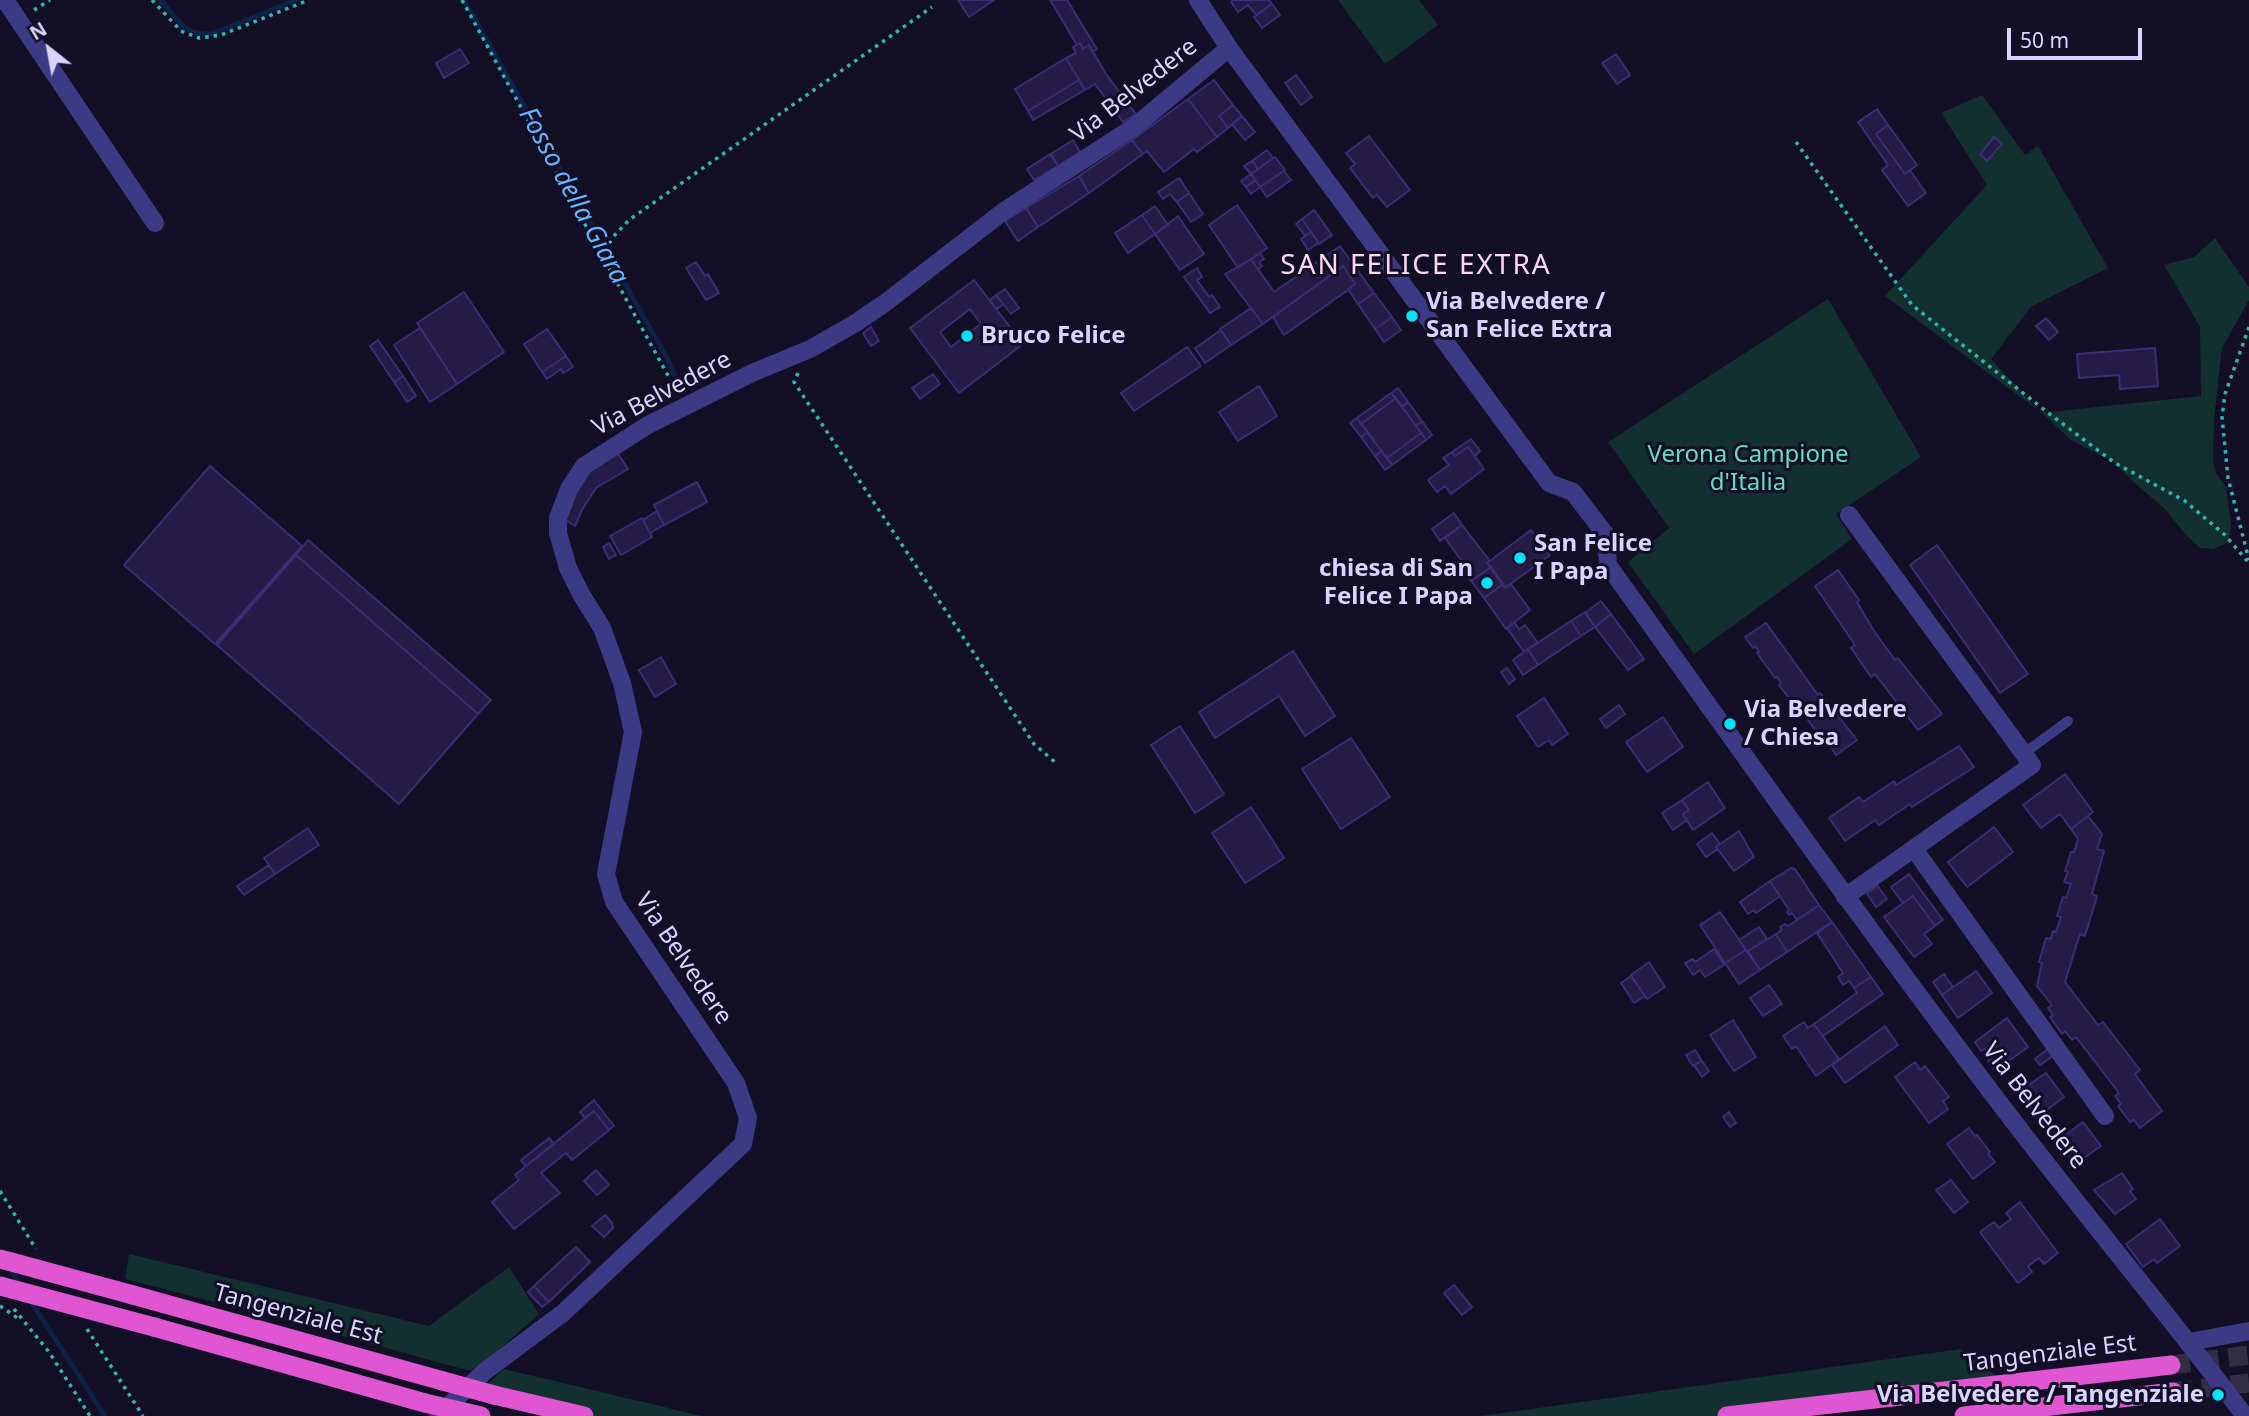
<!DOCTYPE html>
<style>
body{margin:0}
#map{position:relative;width:2249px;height:1416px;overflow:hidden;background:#130f26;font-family:"Noto Sans",sans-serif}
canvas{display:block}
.north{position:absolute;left:14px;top:14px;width:70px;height:70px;-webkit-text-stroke:5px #130f26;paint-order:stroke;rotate:329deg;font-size:19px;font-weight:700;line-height:28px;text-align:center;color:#d9d4ff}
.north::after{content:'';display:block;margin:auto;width:24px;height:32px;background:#d9d4ff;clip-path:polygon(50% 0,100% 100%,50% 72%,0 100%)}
.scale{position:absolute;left:2007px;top:28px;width:135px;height:32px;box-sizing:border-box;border:4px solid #d9d4ff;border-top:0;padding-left:9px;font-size:21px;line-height:24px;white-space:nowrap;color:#d9d4ff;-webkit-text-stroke:5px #130f26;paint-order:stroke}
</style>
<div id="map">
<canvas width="2249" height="1416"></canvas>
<div class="north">N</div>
<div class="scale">50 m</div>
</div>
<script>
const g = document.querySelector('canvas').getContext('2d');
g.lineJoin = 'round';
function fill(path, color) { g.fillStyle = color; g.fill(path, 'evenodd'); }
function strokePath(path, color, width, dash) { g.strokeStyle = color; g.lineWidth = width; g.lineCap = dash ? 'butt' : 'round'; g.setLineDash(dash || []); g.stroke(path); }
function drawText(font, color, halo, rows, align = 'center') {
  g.font = font + ' "Noto Sans",sans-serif'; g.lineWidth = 6; g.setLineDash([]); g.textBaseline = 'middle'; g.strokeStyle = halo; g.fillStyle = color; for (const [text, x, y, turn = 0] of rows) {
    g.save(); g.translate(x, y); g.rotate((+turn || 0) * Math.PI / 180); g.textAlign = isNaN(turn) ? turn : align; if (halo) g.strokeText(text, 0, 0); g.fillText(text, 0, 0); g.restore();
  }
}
const green = new Path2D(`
 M1338,0H1419L1438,25L1385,64Z
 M1982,95L2025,155L2038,146L2108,268L2031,307L1991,359L2041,413L2201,396L2200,327L2164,265L2194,257L2215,238L2249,287V300L2222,348L2214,420L2213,460L2216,473L2226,487L2231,525L2229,542L2213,549L2200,548L2186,535L2164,508L2130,479L2115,463L2071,440L2042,413L1885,296L1987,185L1941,113Z
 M1828,299L1921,457L1836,514L1852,539L1694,654L1628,562L1669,528L1608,442Z
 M129,1254L429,1326L509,1267L539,1314L486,1361L470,1371L270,1316L125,1279Z
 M1961,1349L1997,1376L1724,1416H1481Z
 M504,1369L702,1416H594L484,1387Z`);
const stream = new Path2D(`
 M160,0L184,27L195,33L212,34L296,0
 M464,0L667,358L682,392
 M9,1267L21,1286
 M30,1300L105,1416`);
const building = new Path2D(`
 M958,0H994L969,17Z
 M1050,0H1067L1097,49L1092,52L1089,45L1083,49L1080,43L1077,45Z
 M1233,0H1269L1272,4L1256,15L1248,5L1238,12L1231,2Z
 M1272,4L1280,15L1262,28L1254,17Z
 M1080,43L1083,49L1089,45L1106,74L1136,114L1123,122L1095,84L1085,90L1066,58L1076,53L1073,47Z
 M460,49L469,63L444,78L436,63Z
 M1616,54L1630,75L1617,84L1602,63Z
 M1066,58L1079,80L1028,111L1015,89Z
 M1296,75L1312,97L1301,105L1285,83Z
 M1079,80L1085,90L1033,120L1028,111Z
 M1214,80L1233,105L1219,116L1228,128L1217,137L1188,99Z
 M1188,99L1217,137L1197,152L1194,149L1164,172L1147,151L1143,154L1132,140Z
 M1233,105L1242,116L1228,128L1219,116Z
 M1877,109L1888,125L1876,134L1905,174L1910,170L1926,193L1908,206L1882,170L1888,165L1858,122Z
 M1242,116L1255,132L1245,140L1232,124Z
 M1888,125L1917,165L1905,174L1876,134Z
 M1369,136L1410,190L1387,207L1377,195L1373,198L1350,168L1355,164L1346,153Z
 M1994,137L2002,144L1987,161L1980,154Z
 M1073,140L1080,152L1058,166L1051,154Z
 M1132,140L1143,154L1089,193L1079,176Z
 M1267,150L1273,158L1258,169L1252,161Z
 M1050,154L1058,166L1034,180L1027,169Z
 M1275,157L1285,170L1260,187L1251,174Z
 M1252,161L1258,169L1251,174L1244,166Z
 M1284,171L1291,180L1267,197L1260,187Z
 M1251,174L1255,180L1246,187L1241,181Z
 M1079,176L1089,193L1038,227L1026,208Z
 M1179,178L1189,193L1177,202L1170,194L1163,199L1158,192Z
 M1255,180L1260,187L1251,194L1246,187Z
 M1189,193L1203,214L1191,222L1177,202Z
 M1237,205L1267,248L1238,268L1209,225Z
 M1155,206L1168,225L1155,234L1142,215Z
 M1026,208L1038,227L1018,241L1005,221Z
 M1314,210L1332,235L1319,244L1302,219Z
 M1142,215L1155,234L1128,253L1115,233Z
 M1178,216L1204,254L1180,270L1155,234Z
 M1302,219L1311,232L1305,236L1296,224Z
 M1311,232L1319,243L1308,250L1301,239Z
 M1340,246L1374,293L1358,304L1348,289L1355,284L1343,266L1263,324L1225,274L1251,259L1274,292Z
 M1260,253L1264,259L1259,262L1262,266L1258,269L1251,259Z
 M696,262L705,276L708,274L719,293L706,300L686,268Z
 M1343,266L1355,284L1348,290L1284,335L1273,317Z
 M1197,268L1202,277L1197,280L1209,297L1212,295L1220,307L1210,313L1184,277Z
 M974,280L1023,344L959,393L910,328ZM970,309L981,324L951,347L940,332Z
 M1005,289L1019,308L1011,314L996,295Z
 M464,292L504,352L457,384L417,323Z
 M1374,293L1392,317L1375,329L1358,304Z
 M996,295L1003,304L997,309L990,300Z
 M1251,308L1263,324L1231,345L1220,329Z
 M1392,317L1401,330L1384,342L1375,329Z
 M2046,318L2058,332L2049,340L2036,326Z
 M871,327L879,341L871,346L863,333Z
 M420,328L457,384L430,402L394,345Z
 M547,329L566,356L542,372L524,344Z
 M1221,330L1231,345L1205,363L1195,348Z
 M378,340L403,376L394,382L370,346Z
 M1187,347L1201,366L1134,411L1121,393Z
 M2155,348L2158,386L2120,389L2119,375L2079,378L2077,354Z
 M566,356L573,367L563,373L561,369L547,379L542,372Z
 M933,374L940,384L920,399L912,388Z
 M403,376L416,396L407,402L394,382Z
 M1259,386L1277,416L1238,441L1219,412Z
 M1398,388L1408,402L1402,407L1391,393Z
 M1391,393L1396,398L1361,424L1357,418Z
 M1396,398L1421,433L1387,458L1361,424Z
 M1408,402L1422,421L1416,426L1402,407Z
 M1357,418L1368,432L1361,437L1350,423Z
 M1422,421L1432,435L1426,440L1416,426Z
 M1368,432L1381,451L1375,456L1361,437Z
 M1421,433L1426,440L1392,465L1387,458Z
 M1471,439L1480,451L1475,456L1468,447L1455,456L1452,452Z
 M1468,447L1484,469L1451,494L1445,486L1437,492L1428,480L1449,465L1443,458L1452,452L1455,456Z
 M1381,451L1392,465L1385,470L1375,456Z
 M617,452L628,469L596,488L582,510L575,526L561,518L589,469Z
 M210,466L302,546L215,644L124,565Z
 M697,482L707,502L664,525L654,505Z
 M657,511L664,525L650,533L643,520Z
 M1454,513L1462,525L1440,541L1432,529Z
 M642,518L652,537L621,555L610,536Z
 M1462,525L1490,561L1487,563L1491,567L1471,581L1460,567L1464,564L1445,538Z
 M1531,530L1550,555L1505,588L1487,563Z
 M308,540L491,700L478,714L296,555Z
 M609,543L616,555L609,559L603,547Z
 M1937,545L2028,674L2000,693L1910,565Z
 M296,555L478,714L399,804L217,645Z
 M1491,567L1503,584L1484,598L1471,581Z
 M1838,570L1859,600L1857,602L1874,631L1895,660L1898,658L1942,714L1918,730L1875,674L1871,677L1851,648L1855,645L1815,586Z
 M1503,584L1505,588L1511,584L1530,610L1506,629L1484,598Z
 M1601,601L1611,614L1595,627L1585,613Z
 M1585,612L1595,627L1581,636L1571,621Z
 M1611,614L1644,659L1628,670L1595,627Z
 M1571,621L1581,636L1538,665L1528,649Z
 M1514,622L1519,629L1525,625L1538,643L1524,652L1507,628Z
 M1766,623L1818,695L1820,693L1857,740L1836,755L1828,743L1830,742L1825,736L1821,739L1804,714L1806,713L1801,706L1797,709L1779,685L1781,683L1777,677L1775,678L1757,653L1759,652L1755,646L1753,648L1745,637Z
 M1528,649L1538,665L1523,675L1513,660Z
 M1293,651L1335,716L1305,736L1279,696L1215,738L1199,712Z
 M661,657L676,684L655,697L639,670Z
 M1507,668L1515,679L1509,684L1501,672Z
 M1544,698L1568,734L1552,745L1549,740L1538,747L1517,716Z
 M1619,705L1625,714L1606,728L1600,719Z
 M1663,717L1683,747L1647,772L1626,742Z
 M1180,726L1224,794L1195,813L1151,745Z
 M1351,738L1390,797L1341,829L1302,769Z
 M1959,746L1974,767L1912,807L1910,804L1879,825L1875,820L1845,841L1829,818L1859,797L1863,802L1894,781L1896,785Z
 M2065,774L2093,812L2071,829L2060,814L2041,828L2023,805Z
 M1708,782L1725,808L1693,830L1683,814L1689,810L1682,800Z
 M1682,800L1689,810L1683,814L1687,820L1673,830L1662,813Z
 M1251,807L1284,858L1245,883L1212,833Z
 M2088,816L2102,834L2097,849L2104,851L2092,894L2097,896L2085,936L2080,934L2065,982L2098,1025L2103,1022L2140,1070L2135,1074L2162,1111L2140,1128L2134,1120L2130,1122L2118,1106L2121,1104L2115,1096L2119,1093L2076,1037L2072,1040L2065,1031L2062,1034L2050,1017L2053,1015L2048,1008L2052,1005L2037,986L2042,963L2039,962L2046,938L2051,939L2053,931L2056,932L2061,917L2057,916L2063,897L2066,898L2071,884L2064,882L2068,872L2065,871L2071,852H2074L2078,839L2071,829Z
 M1994,827L2013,852L1967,887L1948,862Z
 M308,828L319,845L275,874L264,858Z
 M1739,831L1754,857L1734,871L1716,847Z
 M1712,833L1720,844L1716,847L1718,849L1706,857L1697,844Z
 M269,865L275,874L244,895L237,886Z
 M1791,868L1795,869L1819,905L1797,920L1792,913L1789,915L1787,912L1789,910L1770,881Z
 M1909,874L1943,920L1935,926L1913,896L1903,903L1891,887Z
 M1770,881L1780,896L1756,913L1754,910L1748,914L1740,902Z
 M1877,885L1887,899L1876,907L1867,894Z
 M1913,896L1935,926L1924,934L1932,944L1914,957L1884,917Z
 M1819,905L1832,922L1787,952L1776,934L1782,930L1780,927L1785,924L1788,926Z
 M1720,912L1746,950L1725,963L1700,925Z
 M1832,922L1871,977L1854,988L1849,981L1843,985L1838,977L1843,973L1817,933Z
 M1759,927L1767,939L1747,952L1739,940Z
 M1776,934L1787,952L1760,970L1748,951Z
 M1714,949L1724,965L1705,977L1700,970L1693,975L1685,963L1693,959L1695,962Z
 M1746,950L1760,970L1739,984L1725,963Z
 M1649,962L1665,987L1647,999L1631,975Z
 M1976,971L1992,993L1958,1018L1942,995Z
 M1944,974L1953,987L1942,995L1933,982Z
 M1631,976L1645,996L1634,1003L1621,983Z
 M1871,977L1883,994L1823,1036L1814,1024L1857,993L1854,988Z
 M1769,985L1782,1004L1763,1016L1750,998Z
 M2007,1018L2028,1047L1995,1071L1988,1061L1995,1057L1988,1047L1981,1051L1975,1042Z
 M1733,1020L1756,1057L1734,1071L1710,1035Z
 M1804,1022L1808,1028L1814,1024L1839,1059L1816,1076L1796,1046L1792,1049L1783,1036Z
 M1885,1026L1898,1045L1845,1083L1832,1065Z
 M2048,1049L2053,1056L2040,1065L2035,1059Z
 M1695,1050L1702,1061L1693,1066L1686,1055Z
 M1702,1061L1709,1071L1702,1077L1694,1065Z
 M1915,1062L1920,1070L1925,1066L1949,1097L1943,1101L1948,1109L1929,1123L1895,1077Z
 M2046,1073L2064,1097L2039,1116L2022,1093L2026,1091L2024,1088Z
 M594,1100L614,1126L609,1130L594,1111L585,1118L580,1112Z
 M594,1111L609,1130L572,1160L566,1153L541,1173L560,1193L514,1229L492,1202L519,1180L515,1175Z
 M1729,1112L1736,1123L1730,1127L1723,1117Z
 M2083,1122L2101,1146L2074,1165L2057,1141Z
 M1969,1128L1975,1136L1977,1135L1990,1152L1988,1154L1995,1162L1973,1179L1947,1144Z
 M549,1138L554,1144L526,1166L521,1160Z
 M596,1170L609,1185L597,1195L584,1181Z
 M2122,1173L2133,1189L2130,1191L2136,1199L2115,1214L2094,1190Z
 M1951,1180L1968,1202L1954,1213L1936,1190Z
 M2020,1202L2058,1253L2044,1264L2039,1258L2028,1266L2032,1272L2018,1283L1980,1232L1994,1222L1999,1228L2011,1219L2006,1213Z
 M605,1215L612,1223L613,1228L604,1237L592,1226Z
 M2160,1219L2180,1246L2157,1263L2154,1259L2143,1267L2126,1244Z
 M576,1247L590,1262L549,1302L534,1286Z
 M1454,1285L1472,1307L1462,1315L1444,1293Z
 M534,1286L549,1302L542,1307L528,1292Z`);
const trunkTunnel = new Path2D(`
 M2171,1365L2249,1355
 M2173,1392L2249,1383`);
const path = new Path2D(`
 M152,0L181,31L199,38L221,35L309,0
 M462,0L677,392
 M34,10L50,0
 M1796,142L1912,305L2047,412L2115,463L2185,501L2225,535L2249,563
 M603,259L612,238L629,220L932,7
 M2249,327L2225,394L2222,417L2228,478L2249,560
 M798,373L794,382L1034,744L1056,763
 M0,1191L36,1249
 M0,1306L19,1319
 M14,1309L49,1352L90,1416
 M87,1329L143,1416`);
const service = new Path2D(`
 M2023,754L2068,721`);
const minor = new Path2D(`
 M5,0L155,223
 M1914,849L2105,1116
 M1845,897L2032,765L1849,515
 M2189,1342L2249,1331
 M438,1416L484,1372L563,1313L743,1144L748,1118L736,1083L614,902L606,874L633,732L622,683L602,628L581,594L568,568L558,533V518L569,489L584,466L648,425L752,373L810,349L854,324L885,303L1004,211L1134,127L1229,48`);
const tertiary = new Path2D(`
 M1198,0L1229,48L1549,483L1573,492L1606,535L1608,565C1742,752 1874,939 2014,1122C2090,1221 2170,1317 2245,1416`);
const trunk = new Path2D(`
 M133,1295L443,1381
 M154,1327L425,1403
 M494,1395L584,1416
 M1727,1416L2171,1365
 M1964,1416L2173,1392`);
const trunkBridge = new Path2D(`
 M0,1259L133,1295
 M0,1286L154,1327
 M443,1381L494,1395
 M425,1403L481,1416`);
const markers = [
 [1412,316,7,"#00e5ff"],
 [967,336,7,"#00e5ff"],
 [1520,558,7,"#00e5ff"],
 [1487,583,7,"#00e5ff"],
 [1730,724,7,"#00e5ff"],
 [2218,1395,7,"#00e5ff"]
];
const streetNames = [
 ["Via Belvedere",1134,91,-38],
 ["Via Belvedere",662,394,-28],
 ["Via Belvedere",683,959,56],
 ["Via Belvedere",2034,1106,52],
 ["Tangenziale Est",298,1315,15],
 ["Tangenziale Est",2050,1354,-7]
];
const poiNames = [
 ["Via Belvedere /",1426,302],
 ["San Felice Extra",1426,330],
 ["Bruco Felice",981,336],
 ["San Felice",1534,544],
 ["I Papa",1534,572],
 ["chiesa di San",1473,569,"right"],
 ["Felice I Papa",1473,597,"right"],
 ["Via Belvedere",1744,710],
 ["/ Chiesa",1744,738],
 ["Via Belvedere / Tangenziale",2204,1395,"right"]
];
const parkNames = [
 ["Verona Campione",1748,455],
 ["d'Italia",1748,483]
];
const waterNames = [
 ["Fosso della Giara",573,196,61]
];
const quarterNames = [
 ["SAN FELICE EXTRA",1416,266]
];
fill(green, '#12302f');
strokePath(stream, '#0c2248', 5);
fill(building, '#241b47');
strokePath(building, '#3b2d73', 2);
strokePath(trunkTunnel, '#312d47', 19, [19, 10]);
strokePath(path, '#2fb8b0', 3.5, [3.5, 5]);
strokePath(service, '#3d3a85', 10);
strokePath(minor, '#3d3a85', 18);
strokePath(tertiary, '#3d3a85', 18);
strokePath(trunk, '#e055d1', 19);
strokePath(trunkBridge, '#e055d1', 19);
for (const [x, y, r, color] of markers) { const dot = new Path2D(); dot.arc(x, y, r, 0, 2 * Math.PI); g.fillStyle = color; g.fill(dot); strokePath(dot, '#130f26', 2.5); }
drawText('24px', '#d9d4ff', '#130f26', streetNames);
drawText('bold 24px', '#d9d4ff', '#130f26', poiNames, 'left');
drawText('24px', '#5fe0c0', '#130f26', parkNames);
drawText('italic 26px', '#62b6ff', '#130f26', waterNames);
g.letterSpacing = '2px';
drawText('28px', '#ffd6f0', '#130f26', quarterNames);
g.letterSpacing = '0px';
</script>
